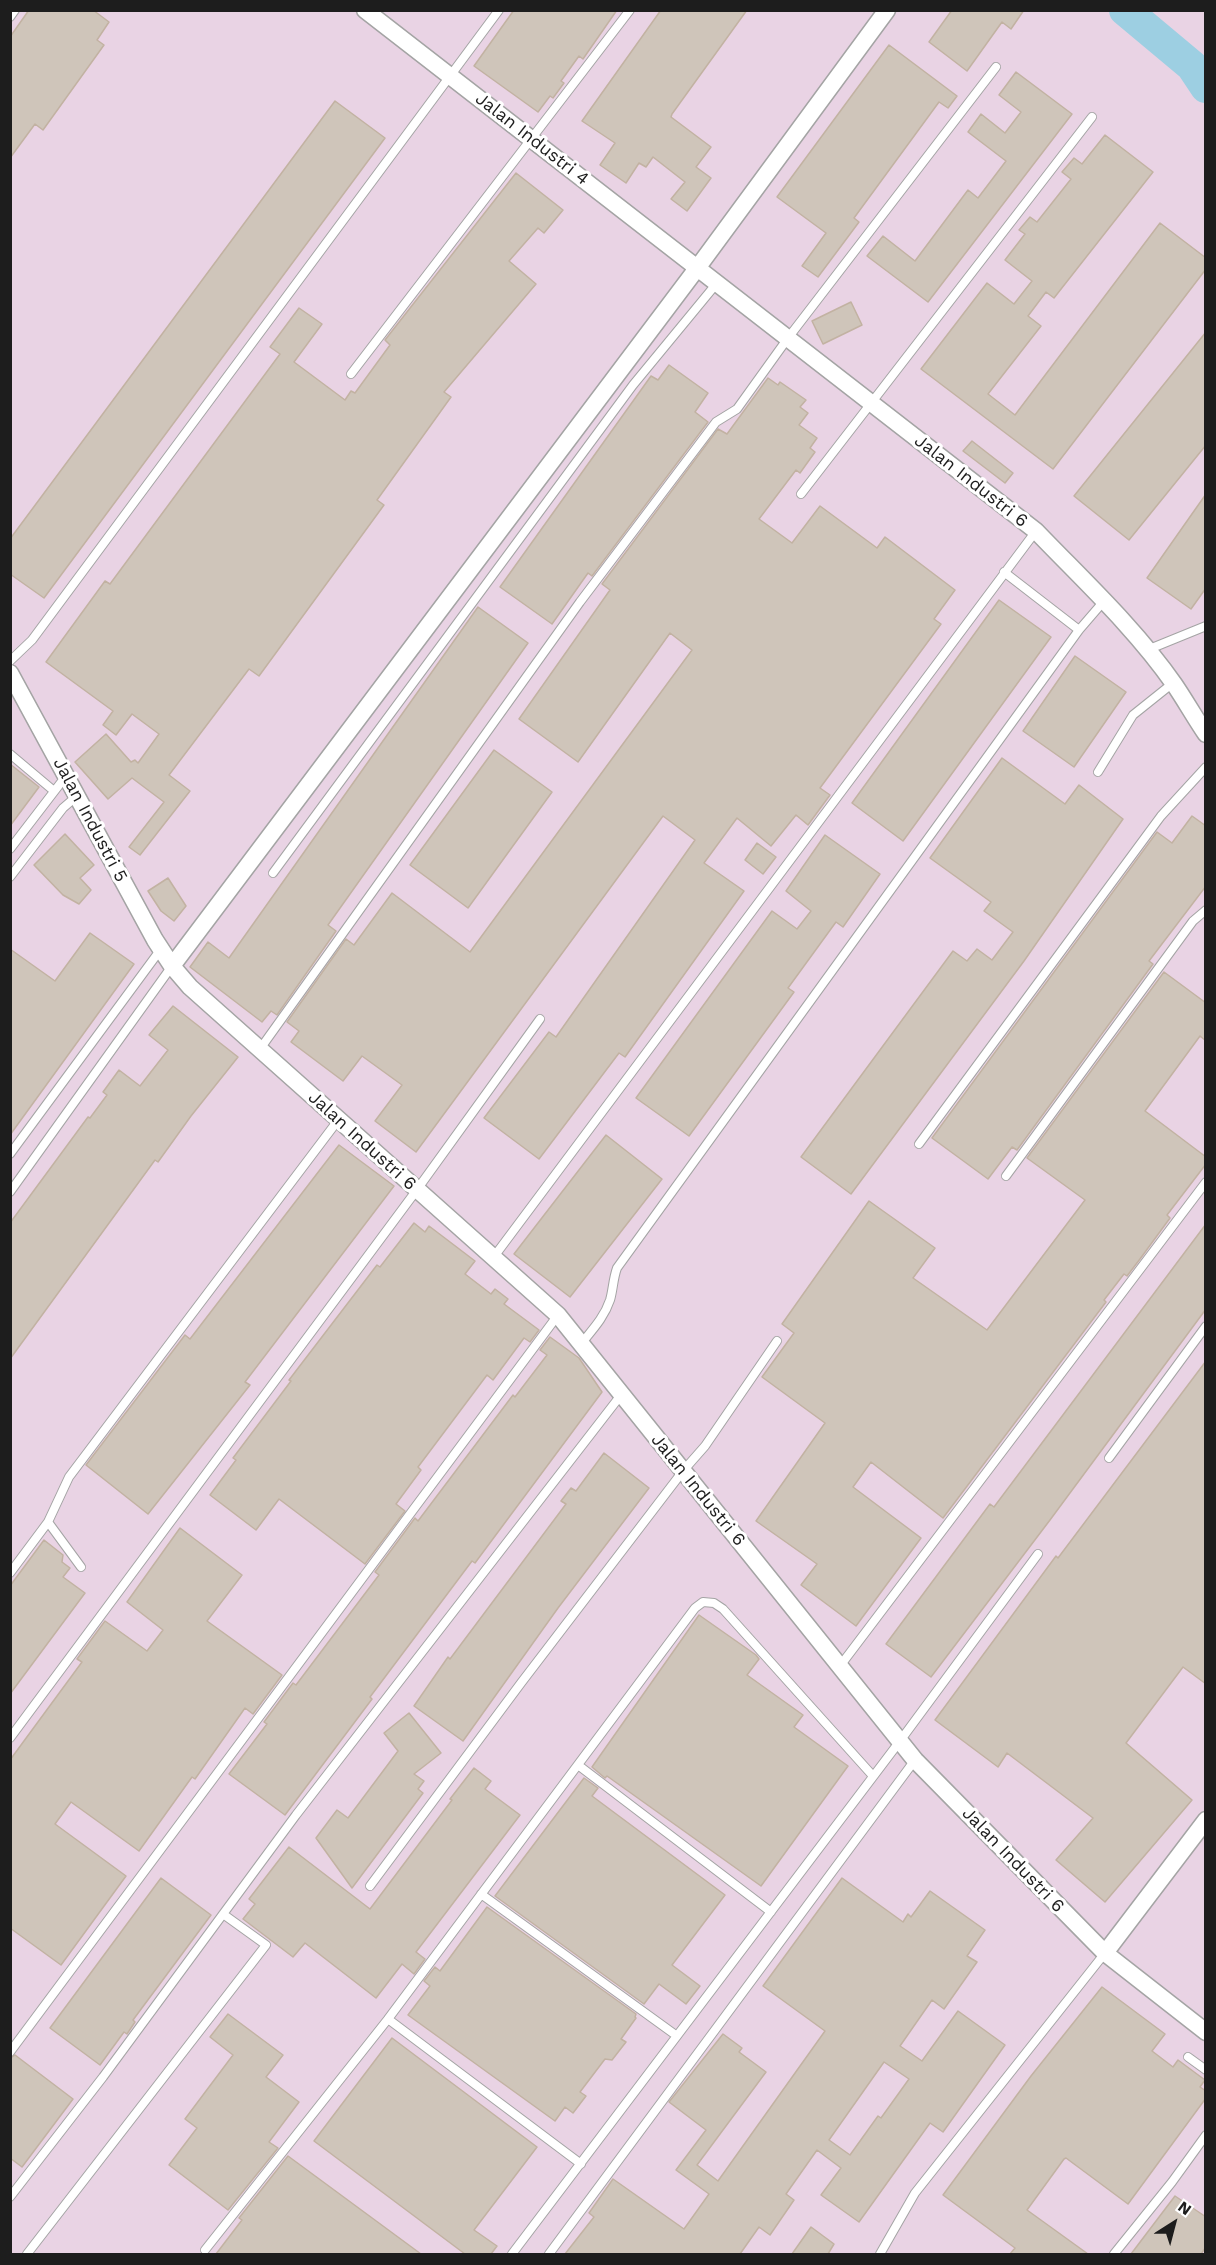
<!DOCTYPE html>
<style>
body{margin:0}
#map{position:relative;width:1216px;height:2265px;overflow:hidden;background:#efebe1;font-family:"Work Sans",sans-serif}
canvas{display:block}
.frame{position:absolute;inset:0;border:12px solid #1d1d1d;pointer-events:none}
.north{position:absolute;left:1144px;top:2193px;width:60px;height:60px;-webkit-text-stroke:4px #fff;paint-order:stroke;rotate:36deg;font-size:16px;font-weight:700;line-height:24px;text-align:center;color:#1d1d1d}
.north::after{content:'';display:block;margin:auto;width:21px;height:27px;background:#1d1d1d;clip-path:polygon(50% 0,100% 100%,50% 72%,0 100%)}
</style>
<div id="map">
<canvas width="1216" height="2265"></canvas>
<div class="frame"></div>
<div class="north">N</div>
</div>
<script>
const g = document.querySelector('canvas').getContext('2d');
g.lineJoin = 'round';
function fill(path, color) { g.fillStyle = color; g.fill(path, 'evenodd'); }
function strokePath(path, color, width, dash) { g.strokeStyle = color; g.lineWidth = width; g.lineCap = dash ? 'butt' : 'round'; g.setLineDash(dash || []); g.stroke(path); }
function drawText(font, color, halo, rows, align = 'center') {
  g.font = font + ' "Work Sans",sans-serif'; g.lineWidth = 6; g.setLineDash([]); g.textBaseline = 'middle'; g.strokeStyle = halo; g.fillStyle = color; for (const [text, x, y, turn = 0] of rows) {
    g.save(); g.translate(x, y); g.rotate((+turn || 0) * Math.PI / 180); g.textAlign = isNaN(turn) ? turn : align; if (halo) g.strokeText(text, 0, 0); g.fillText(text, 0, 0); g.restore();
  }
}
const industrial = new Path2D(`
 M11,11H1205V2254H11Z`);
const river = new Path2D(`
 M1125,10L1192,66L1206,87`);
const building = new Path2D(`
 M29,10H93L109,22L97,40L104,45L43,130L35,124L10,158V37Z
 M514,10H617L583,59L579,56L561,81L564,83L553,98L550,96L538,112L474,66Z
 M661,10H747L672,114L671,117L711,147L696,167L711,178L687,211L671,199L685,182L653,157L646,167L639,163L626,183L600,165L615,143L582,121Z
 M952,10H1024L1011,29L1002,22L967,71L929,42Z
 M889,45L957,96L948,108L939,102L854,218L859,222L818,277L802,266L826,233L777,197Z
 M1016,72L1072,114L928,302L867,256L883,236L915,261L968,190L978,198L1006,161L968,132L981,114L1005,133L1021,112L999,95Z
 M335,101L385,138L44,598L10,574V539Z
 M1105,135L1153,172L1054,298L1046,292L1028,316L1041,326L988,394L1015,415L1160,223L1206,258V269L1053,469L921,369L987,283L1014,304L1032,281L1005,260L1025,234L1019,230L1030,217L1037,222L1071,179L1062,172L1074,158L1082,164Z
 M516,173L563,210L544,233L538,228L509,261L536,284L444,392L451,397L377,500L384,505L259,676L249,669L169,775L190,791L140,855L129,847L164,802L132,778L108,799L75,762L106,734L131,762L135,760L138,763L159,734L132,714L116,735L103,725L113,711L46,662L105,581L110,584L280,354L270,347L299,308L322,324L294,362L345,400L351,391L355,393L390,345L385,340Z
 M851,302L862,325L823,344L812,321Z
 M1206,332V445L1129,540L1074,496Z
 M669,365L708,393L695,412L708,422L592,576L588,573L552,624L500,587L651,376L658,380Z
 M768,378L778,385L780,382L806,400L800,407L808,413L799,425L817,438L810,448L815,452L800,473L796,470L759,519L792,543L820,506L877,548L885,537L955,590L934,619L941,624L820,788L830,795L808,825L796,815L771,846L737,818L704,863L744,891L625,1057L619,1053L539,1159L484,1118L549,1032L556,1037L695,840L663,816L416,1152L375,1121L402,1085L362,1056L343,1081L291,1042L299,1031L287,1022L346,939L354,945L392,893L470,952L692,650L670,633L578,762L519,719L610,590L602,584L718,429L727,434Z
 M972,441L1013,473L1005,483L963,451Z
 M1206,494V588L1191,609L1147,578Z
 M999,600L1051,637L903,841L852,803Z
 M478,607L528,643L328,925L336,931L277,1015L271,1011L262,1022L190,967L208,942L229,958Z
 M1075,656L1126,692L1074,767L1023,731Z
 M494,750L552,792L468,908L410,865Z
 M1002,758L1065,804L1079,785L1123,819L1024,961L851,1194L801,1157L953,951L967,961L977,949L992,960L1013,932L984,911L991,902L930,858Z
 M10,764L39,787L10,826Z
 M1192,816L1206,826V886L1149,961L1153,964L1017,1150L1012,1147L988,1179L932,1138L1157,832L1172,843Z
 M65,834L94,865L80,878L91,890L79,904L63,895L34,865Z
 M825,835L880,874L843,927L836,922L788,988L794,992L689,1136L636,1098L772,911L797,929L811,911L786,891Z
 M757,843L776,857L763,874L745,860Z
 M168,878L186,906L174,921L161,911L148,891Z
 M90,933L134,964L10,1135V949L55,981Z
 M1164,972L1206,1003V1041L1200,1036L1145,1111L1206,1157V1164L1167,1215L1170,1218L1140,1259L1127,1276L1124,1274L1104,1300L1106,1302L943,1518L871,1462L853,1487L921,1538L856,1626L801,1585L817,1564L756,1521L825,1423L762,1377L794,1333L782,1324L869,1201L935,1248L913,1278L987,1330L1085,1200L1027,1158Z
 M173,1006L238,1057L191,1116L158,1162L155,1160L10,1359V1223L88,1117L90,1118L107,1095L103,1092L119,1070L140,1086L168,1050L149,1035Z
 M606,1135L662,1179L570,1297L514,1254Z
 M339,1145L394,1186L245,1382L250,1385L148,1514L86,1465L185,1335L190,1339Z
 M414,1223L425,1232L429,1226L475,1261L465,1274L491,1294L495,1289L508,1299L504,1304L539,1330L530,1342L524,1338L493,1380L487,1375L418,1467L421,1470L396,1504L405,1511L365,1564L279,1499L256,1530L210,1495L236,1460L233,1458L291,1381L289,1380L377,1265L380,1267Z
 M1206,1224V1309L1050,1520L931,1677L886,1644L990,1504L994,1507Z
 M550,1337L579,1358L602,1392L475,1563L472,1561L370,1697L372,1699L285,1815L229,1774L267,1724L264,1722L293,1683L296,1685L379,1575L375,1572L415,1518L418,1521L513,1395L515,1397L547,1355L540,1350Z
 M1206,1361V1684L1183,1667L1126,1743L1192,1800L1105,1902L1056,1860L1093,1818L1007,1753L998,1767L935,1720L1056,1556L1058,1558Z
 M604,1453L649,1488L558,1608L463,1741L414,1706L448,1657L450,1659L566,1504L561,1501L571,1488L576,1491Z
 M180,1528L242,1575L207,1621L282,1675L253,1714L245,1708L195,1779L192,1777L139,1851L71,1802L55,1824L126,1876L61,1965L10,1928V1760L82,1662L77,1659L105,1621L147,1651L163,1630L127,1602Z
 M44,1540L63,1555L62,1562L70,1568L63,1577L85,1593L10,1694V1586Z
 M699,1615L756,1655L759,1659L747,1675L803,1715L794,1727L848,1766L761,1886L607,1776L605,1778L592,1767Z
 M409,1713L441,1753L414,1774L424,1781L418,1789L423,1793L352,1888L316,1838L337,1810L348,1818L398,1751L384,1733Z
 M474,1768L491,1781L485,1789L520,1815L416,1952L425,1959L414,1974L402,1964L376,1998L305,1943L293,1957L243,1919L255,1904L249,1899L289,1847L370,1909L452,1800L450,1799Z
 M584,1778L598,1788L592,1796L725,1895L672,1965L700,1986L686,2004L659,1984L644,2004L495,1896Z
 M161,1878L211,1915L133,2020L135,2022L127,2034L124,2032L100,2065L50,2028Z
 M842,1878L903,1922L908,1914L911,1917L930,1891L985,1930L967,1956L977,1962L944,2009L932,2000L900,2046L922,2061L958,2011L1005,2045L943,2132L930,2123L859,2222L821,2195L841,2168L817,2150L786,2194L794,2200L770,2235L759,2227L740,2254H565L594,2217L589,2213L613,2179L684,2229L709,2194L676,2170L706,2130L669,2102L723,2034L742,2048L739,2052L766,2072L697,2165L718,2181L825,2031L763,1986ZM884,2062L909,2079L881,2118L878,2116L850,2155L829,2140Z
 M487,1907L636,2014L635,2017L636,2018L621,2039L626,2042L612,2060L605,2059L580,2092L586,2096L573,2113L565,2107L555,2121L408,2015L430,1986L424,1981L435,1967L440,1971Z
 M1102,1987L1165,2034L1152,2051L1173,2067L1178,2060L1205,2080L1200,2087L1206,2091V2098L1128,2204L1066,2158L1064,2159L1027,2210L1088,2254H1010L1015,2248L943,2195L1031,2076Z
 M228,2014L283,2055L266,2077L299,2102L269,2142L278,2148L228,2210L169,2165L197,2128L185,2119L233,2055L210,2037Z
 M392,2038L537,2147L474,2230L497,2246L491,2254H465L314,2141Z
 M15,2055L73,2099L22,2167L10,2158V2058Z
 M288,2156L421,2254H216L242,2220L239,2218Z
 M1175,2196L1206,2217V2247L1201,2254H1131Z
 M811,2227L834,2244L828,2254H792Z`);
const service = new Path2D(`
 M10,17L15,10
 M351,374L630,10
 M801,494L1092,117
 M1004,572L1079,630
 M1147,650L1206,626
 M10,661L32,640L499,10
 M10,754L54,791
 M1098,772L1133,715L1173,683
 M10,849L66,776
 M273,873L633,385L717,283
 M10,877L63,808L77,796
 M260,1049L580,602L716,422L737,409L788,338L996,67
 M919,1144L1161,816L1206,767
 M10,1154L161,949
 M1006,1176L1193,921L1206,910
 M10,1192L172,966
 M493,1258L1036,531
 M581,1344C592,1330 604,1318 610,1300C613,1290 613,1279 617,1268L1079,630L1104,601
 M1109,1458L1206,1326
 M48,1522L81,1567
 M10,1573L48,1522L69,1477L339,1119
 M840,1666L1206,1182
 M10,1738L416,1191L540,1019
 M578,1765L771,1912
 M370,1886L521,1683L683,1471L705,1446L777,1341
 M481,1894L677,2036
 M388,2019L581,2164
 M10,2052L558,1315
 M1188,2057L1206,2070
 M10,2197L103,2077L296,1815L621,1395
 M205,2250L388,2019L695,1608L703,1602L714,1603L723,1609L873,1776
 M27,2254L266,1945L223,1914
 M512,2254L900,1741L1038,1554
 M549,2254L915,1760
 M880,2254L915,2193L1105,1953
 M1114,2254L1172,2182L1206,2135`);
const minor = new Path2D(`
 M365,10L1036,531C1083,580 1135,628 1174,684C1185,700 1195,718 1206,734
 M10,673L155,940L172,966L190,987L558,1315L915,1760L1105,1953L1206,2032
 M172,966L698,267L887,10
 M1105,1953L1206,1820`);
const streetNames = [
 ["Jalan Industri 4",532,139,38],
 ["Jalan Industri 6",971,481,38],
 ["Jalan Industri 5",90,820,62],
 ["Jalan Industri 6",362,1141,42],
 ["Jalan Industri 6",698,1490,51],
 ["Jalan Industri 6",1013,1860,46]
];
fill(industrial, '#e9d3e4');
strokePath(river, '#9dcfe2', 32);
fill(building, '#cfc5ba');
strokePath(building, '#c2b2a2', 1.5);
strokePath(service, '#a4a4a4', 10);
strokePath(minor, '#a4a4a4', 19);
strokePath(service, '#fff', 8);
strokePath(minor, '#fff', 16);
drawText('18px', '#1d1d1d', '#fff', streetNames);
</script>
